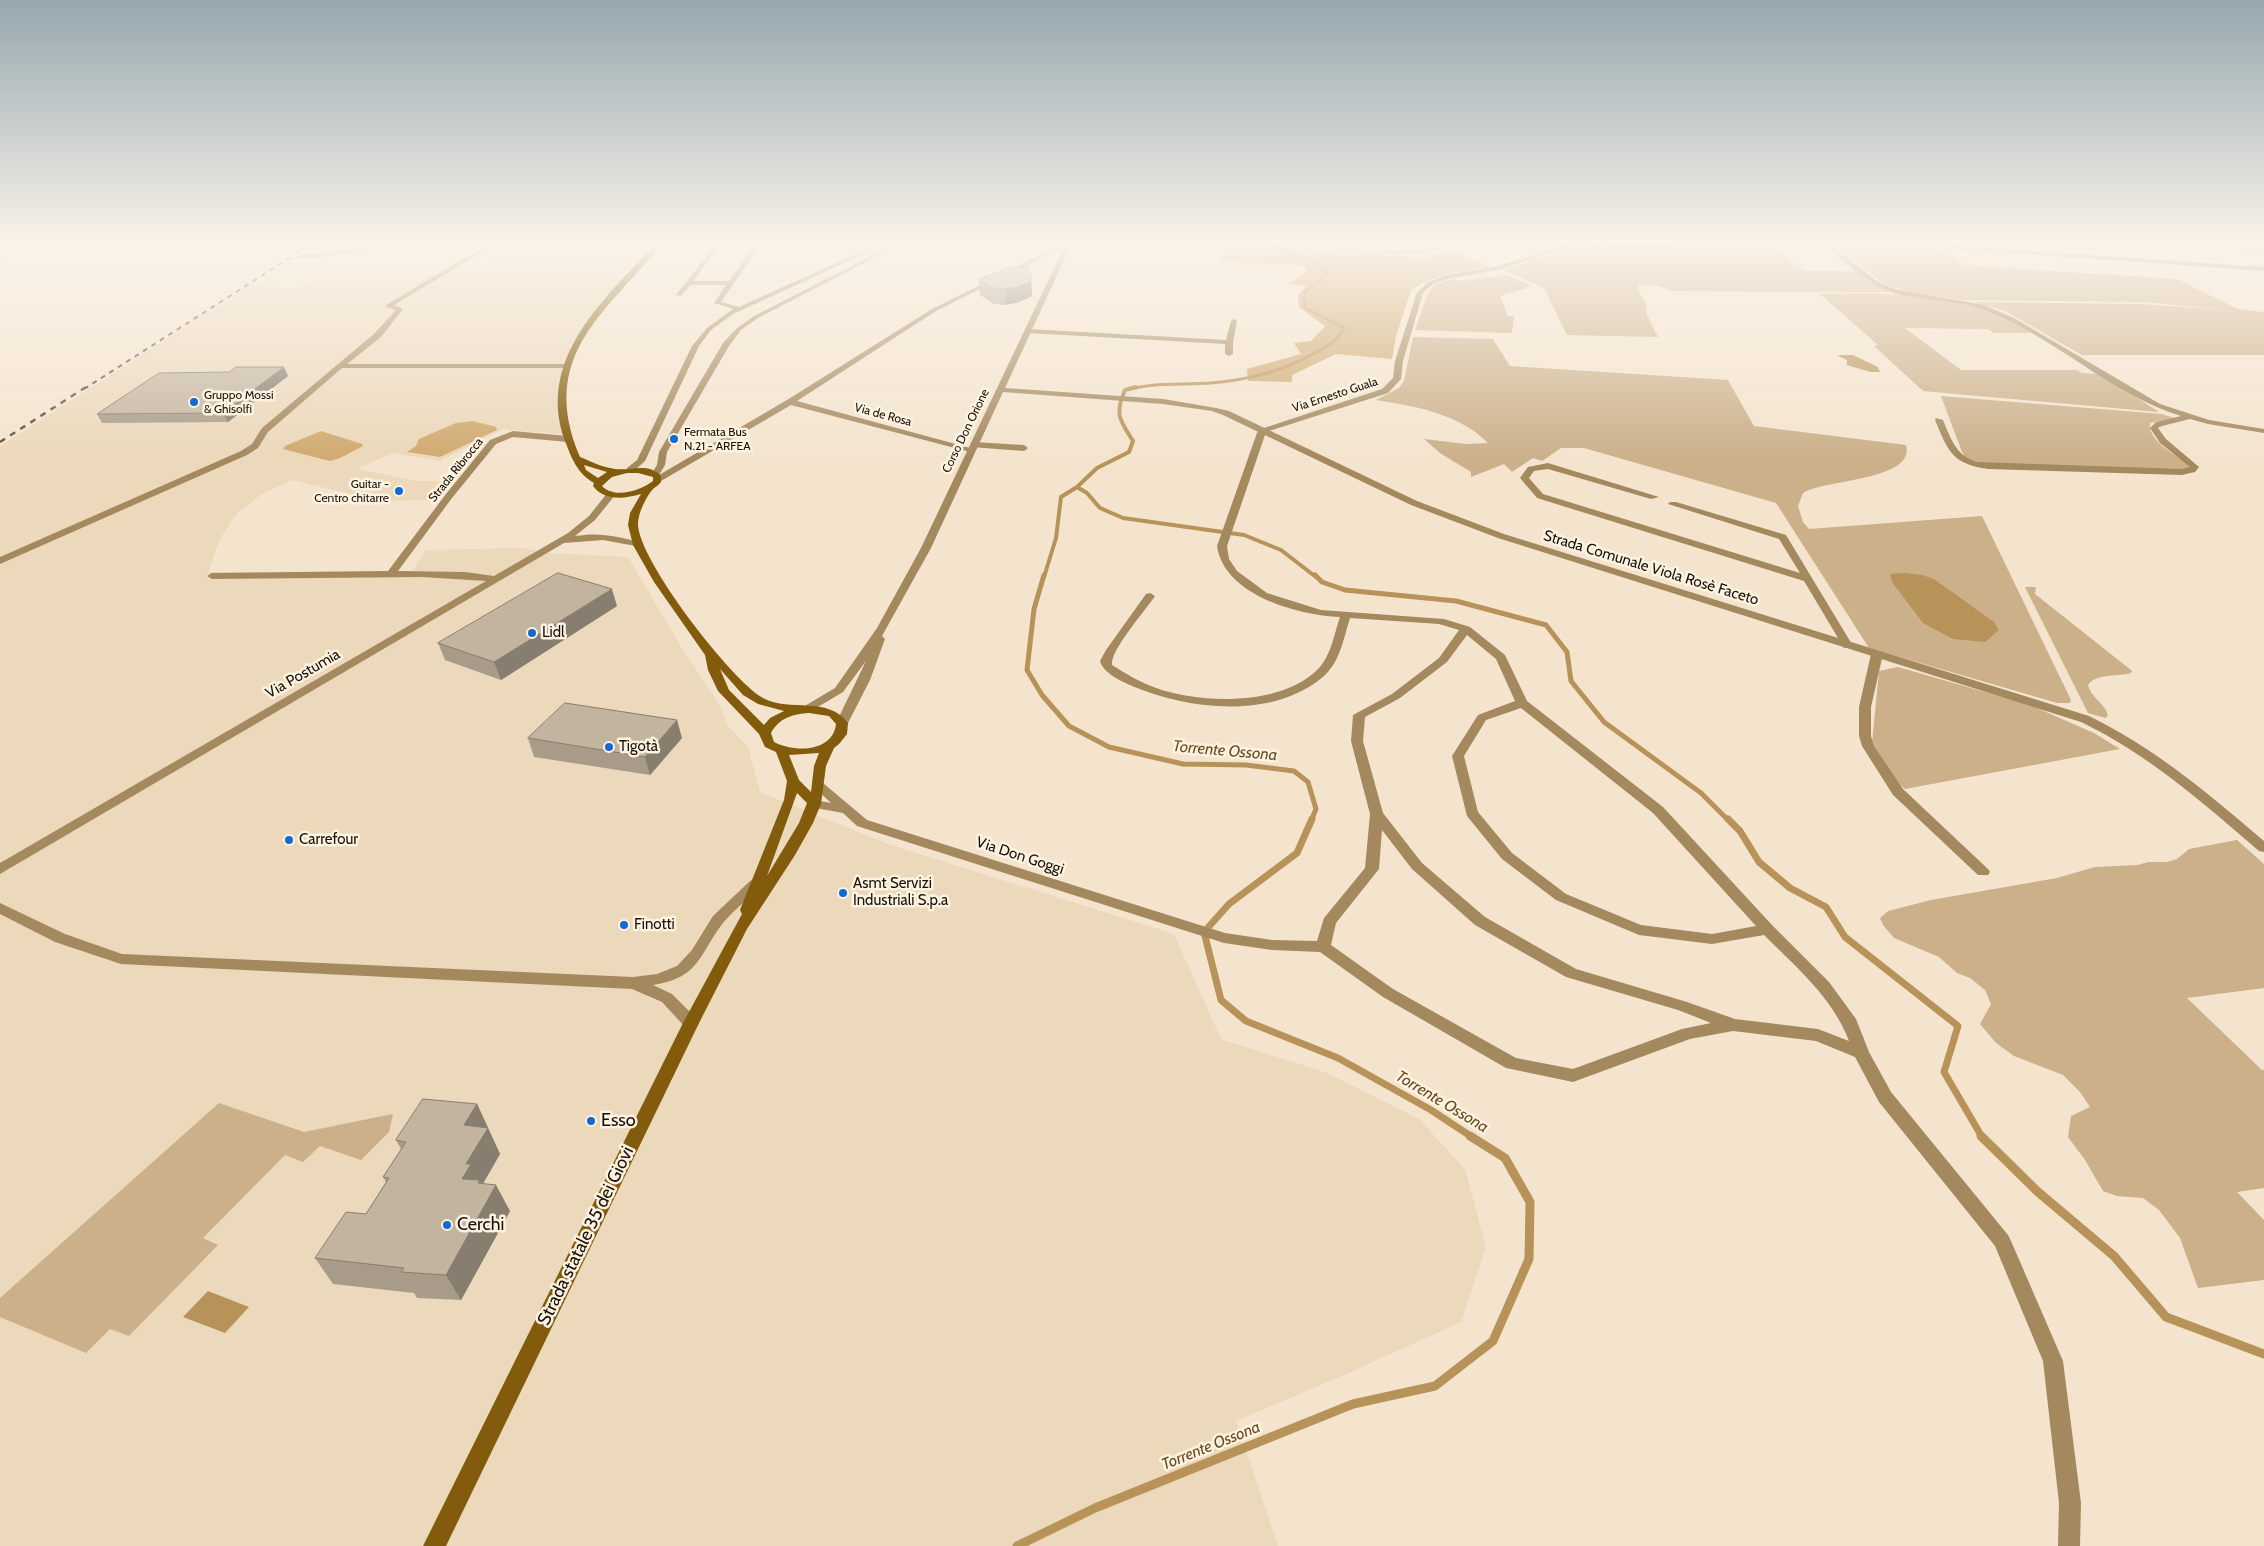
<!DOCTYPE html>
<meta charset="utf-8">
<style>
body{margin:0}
canvas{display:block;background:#f4e4ce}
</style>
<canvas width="2264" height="1546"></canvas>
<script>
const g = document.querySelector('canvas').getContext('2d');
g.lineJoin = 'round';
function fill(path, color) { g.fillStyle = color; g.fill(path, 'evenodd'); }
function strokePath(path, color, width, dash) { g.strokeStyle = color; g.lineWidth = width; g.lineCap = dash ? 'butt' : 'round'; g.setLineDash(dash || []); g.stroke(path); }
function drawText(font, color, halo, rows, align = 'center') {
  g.font = font + ' Cabin,sans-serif'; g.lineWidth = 5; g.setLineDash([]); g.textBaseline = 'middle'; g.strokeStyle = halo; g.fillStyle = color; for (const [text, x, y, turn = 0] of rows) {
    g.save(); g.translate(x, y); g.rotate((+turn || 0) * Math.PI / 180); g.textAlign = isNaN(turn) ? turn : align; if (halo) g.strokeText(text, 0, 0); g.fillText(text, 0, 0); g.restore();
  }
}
const built = new Path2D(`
 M0,243H302L284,254L190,252L19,254L0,263Z
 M562,243H660L597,313L565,366L567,435L503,429L440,461L392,453L357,469L416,481H450L433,500L381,501L292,480L262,494L236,514L220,539L208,572L412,571L426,550L521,548L550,553L628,557L680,645L721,707L727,725L748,747L760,792L888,844L1174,934L1221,1039L1327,1073L1419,1119L1465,1169L1486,1247L1461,1322L1342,1376L1236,1421L1278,1546H0V446L249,286L300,287L318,278L419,280L448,264L485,266L500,257L535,259Z`);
const green = new Path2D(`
 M1731,243H1770L1804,271H1857L1874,284L1889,292L1671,291L1660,286L1638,285L1637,288L1646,303L1647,315L1658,337L1567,335L1544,288L1503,270L1578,246L1604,250L1630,247H1704Z
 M1833,243L1898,249L1900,243C1933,243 1937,247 1963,265L2177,279L2238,309L2264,312V355H2082L2005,311L1974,302L2140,304L2230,310L2143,302L1963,300L1916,293L1885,285Z
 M2178,243H2264V253Z
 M1506,275L1532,286L1500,296L1508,316H1514L1512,333L1415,330L1428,293L1434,285L1452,279L1462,281Z
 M1820,294C1874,294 1933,291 1985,308C2002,314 2017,324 2032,333H1994L1988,329L1905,328L1961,370H2077L2082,373L2101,374L2159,412L1923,391L1874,346L1878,345Z
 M1413,337L1493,339L1510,366L1728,380L1754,426L1906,445C1916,481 1824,479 1803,493L1798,506L1803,522L1809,529L1982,516L2071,700L2070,703H2057L1869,648L1776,503L1584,448H1561L1542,461L1533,458L1512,472L1504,464L1471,477V472L1440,453L1424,439L1466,444L1488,443C1460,414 1415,406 1376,400L1399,388L1404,381Z
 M1941,396L2162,414L2174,418L2150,423C2148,442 2177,456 2190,465V468L2187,470L1977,463L1967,460L1962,452Z
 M2025,587H2036L2035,594L2131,670L2132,672L2128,674C2117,676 2095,674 2088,685C2091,698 2106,704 2108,716L2105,718L2088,713Z
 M1898,667L2030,705L2094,733L2120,749L1905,789L1892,777L1872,743L1879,671Z
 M2237,840L2264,864V988L2187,998L2262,1070H2264V1188L2237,1192L2264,1220V1280L2198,1288L2180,1238L2159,1210L2143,1198L2117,1196L2103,1191L2085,1160L2068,1137L2071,1116L2090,1107L2080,1092L2063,1075L2014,1056L1996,1043L1980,1024L1991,1004L1985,990L1970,978L1957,973L1939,957L1894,938L1883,925L1880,918L1888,911L1931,900L2057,878L2095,867L2138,865L2148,862H2167L2177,859L2189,849Z
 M219,1103L304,1132L393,1114L389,1132L361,1160L320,1146L303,1162L285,1155L203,1238L218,1245L129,1336L110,1329L86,1353L0,1317V1298Z`);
const forest = new Path2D(`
 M1254,243C1279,243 1302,248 1327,250L1328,252L1427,257L1449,249L1490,267C1461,271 1435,274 1411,290L1396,336L1392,359L1336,354L1292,375V382L1248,381L1247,369L1301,354L1294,343L1311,341L1325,326L1299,307L1298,295L1306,286L1288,284L1303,275L1307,270L1302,265L1262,264L1220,260L1226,245L1250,246Z
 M473,421L496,427L497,430L440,457L407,452L416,446L419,439L456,423Z
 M321,431L362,444L363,446L340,458L330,461L283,449L285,446Z`);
const water = new Path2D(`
 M1839,355H1853L1878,367L1880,372H1871L1850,366L1847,365V360L1838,356Z
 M1904,573L1922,575L1934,579L1994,622L1999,630L1985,642L1953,639L1923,623L1892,582L1890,574Z
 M208,1291L249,1307L225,1333L183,1317Z`);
const streamFar4 = new Path2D(`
 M1131,389C1158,382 1184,385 1211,383C1247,380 1281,372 1313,354C1326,347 1337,342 1344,328L1305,308L1304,293L1328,273L1315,262L1266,243`);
const streamFar3 = new Path2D(`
 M1077,487L1087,493L1100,508L1123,518L1244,535L1281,550L1316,577
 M1044,577L1056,538L1061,497L1077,487L1097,468L1129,452L1133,441C1120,420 1114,415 1125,390L1136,387`);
const streamFar2 = new Path2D(`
 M1044,575L1034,609L1027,670L1042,695L1069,726L1109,747L1183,764L1246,765L1294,771L1308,782L1316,809L1311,821
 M1315,575L1322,582L1345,590L1456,601L1546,625L1567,652L1571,681L1604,722L1701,793L1729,821`);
const streamFar1 = new Path2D(`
 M1312,819L1297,853L1229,904L1204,932L1221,1000L1246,1021L1338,1058L1431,1110L1472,1137
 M1728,819L1740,831L1759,862L1790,888L1826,907L1845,937L1958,1026L1944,1072L1982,1137`);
const stream = new Path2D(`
 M1981,1136L2038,1192L2114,1256L2166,1317L2264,1354
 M1017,1546L1095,1508L1353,1404L1435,1386L1493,1341L1529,1259L1530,1202L1505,1158L1470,1136`);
const minor = new Path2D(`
 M395,243H408L323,257L300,258L297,256Z
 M490,243H497L394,305L403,309L381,337L347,364H568V368H342L268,432L258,448L247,455L0,564V557L241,451L252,444L262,428L375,333L396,310L386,307V305Z
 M717,243H723L693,281H729L756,243H762L721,302L739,307L849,257L864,249L869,243H875L868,251L853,259L733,314L711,330L699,346L645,461L633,472H627V468L637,460L692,346L707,328L733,309L714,303L726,285H690L681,296L676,295Z
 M886,243H892L885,252L758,318L741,330L729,346L667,452L665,465L659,475L787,400L932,309L1052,249L1069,246V248L1056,251L936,311L797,401L974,449V453L791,405L661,481H655L654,479L656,476L651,474L657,465L659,452L723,343L737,328L754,316L871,256L881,250Z
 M1332,243H1338L1336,246L1343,248L1418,251L1458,243H1468L1418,255L1342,252L1331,248Z
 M1571,243L1602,246L1671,244L1674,246L1671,248L1602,250L1576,245L1502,269L1447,279L1433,284L1423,293L1403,361L1401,379L1388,393L1266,432L1227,546L1229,559L1237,571L1267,593L1321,610L1444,619L1470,627L1505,655L1527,701L1663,807L1772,925L1829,982L1856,1019L1869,1052L1891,1092L2008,1235L2011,1241L2063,1361L2081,1503L2080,1546H2058L2059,1503L2043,1361L1995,1246L1879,1102L1855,1057L1816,1041L1733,1031L1690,1039L1573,1082L1506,1068L1383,997L1320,952L1272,950L1224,943L857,826L843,813L810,807L809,804L815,800L831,803L813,786L815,783H823L867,820L1225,933L1272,940L1317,941L1324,918L1365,868L1370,814L1351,741L1353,715L1392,694L1439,658L1459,630L1439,624L1350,618C1344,637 1340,662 1324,676C1273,720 1189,710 1132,686C1121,681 1103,673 1100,661L1106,650L1146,594L1150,593L1155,596C1146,610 1110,650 1112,665C1126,674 1140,682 1156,688C1202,704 1280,706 1317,670C1331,657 1334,634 1340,617C1297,615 1224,595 1217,546L1258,430L1382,389L1393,378L1395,361L1417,292L1429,282L1446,275L1499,266ZM1467,635L1496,659L1515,701L1478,715L1452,756L1467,816L1502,859L1556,900L1639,935L1712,944L1764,935C1796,967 1833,998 1849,1041L1818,1029L1735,1019L1687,1002L1576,969L1485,917L1422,863L1383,813L1363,741L1365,717L1400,698L1447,662ZM1521,708L1653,813L1756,926L1712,934L1641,925L1566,894L1512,853L1478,812L1464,756L1486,720ZM1382,830L1412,869L1475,925L1566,977L1678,1010L1711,1023L1682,1029L1573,1069L1516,1058L1393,989L1331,945L1336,923L1379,869Z
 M1824,243H1830L1878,282L1895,289L1984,305L2014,318L2160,404L2209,420L2264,429V433L2208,424L2190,419L2162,426L2158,428L2166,439L2199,467L2195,472L2182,475L1988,469C1952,464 1948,451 1935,420L1936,418L1943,420C1951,439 1956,456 1977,462L2182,469L2190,467L2160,443L2150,428L2156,422L2181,416C2110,394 2054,336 1984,310C1955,299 1921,302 1891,292C1869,285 1840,259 1824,243Z
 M1921,243L2264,267V271L1968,250Z
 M1234,319L1237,321L1233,342V354L1229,356L1225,354V344L1028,333L1024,331L1028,329L1226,340L1231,321Z
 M513,431L568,436L572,439L568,442L513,437L496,444L452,498L398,571L465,572L494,576L568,533L589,516L608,492L611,491L616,494L595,520L575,536C599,532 619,536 641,543V547L603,540L564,543L0,874V863L486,581L422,577L212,579L207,576L212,573L388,571L446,494L490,440Z
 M974,442L1024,445L1028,448L1024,451L971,447L970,445Z
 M1548,463L1659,497L1651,499L1548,469L1534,471L1529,478L1543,494L1800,573L1779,539L1668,504L1670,502H1676L1786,535L1853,646L1852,648H1844L1804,581L1537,498L1520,478L1528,467Z
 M1877,651L1883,654L1871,707V736L1874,746L1903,789L1988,869L1990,872L1988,875H1978L1893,795L1862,746L1859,736V707L1871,654Z
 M755,879L760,881L762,884L760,887C748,899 734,910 723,923C699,954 700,978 653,985L672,994L697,1019L699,1023L697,1027L691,1029L685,1027L662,1002L632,989L121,964L55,942L0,914V903L65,934L122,954L633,977L657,974L677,966L692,950L713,916L750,881Z`);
const tertiary = new Path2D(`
 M1066,243H1072L1005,388L1163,399L1216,408L1229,411L1417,501L1504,534L2089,716C2155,748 2209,794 2264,841V852L2259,851C2203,803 2148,754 2081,722L1498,538L1411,505L1223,415L1212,411L1163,404L1003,392L931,548L882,636L885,639L870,680L848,723L842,727L836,723L866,661L843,692L811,711H803L801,709L803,707L835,688L877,628L921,548Z`);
const secondary = new Path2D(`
 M657,243H663C606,313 537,355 580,457C592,462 602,467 615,469C631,471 648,462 661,476V482C659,485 655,487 653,489C646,497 638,513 638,524C638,560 732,681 763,698C791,713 827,695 848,723L847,734L839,744L834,748L826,766L821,804L813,823L795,855L747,929L699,1023L446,1546H423L683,1023L742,914L740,910L784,800L787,781L776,752L765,747L759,734L718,691L708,670L705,655L654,582L633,545L628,525L630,513L641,494C624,499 604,501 593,486L594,483C577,473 572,459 565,441C535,358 606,297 657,243ZM584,465L607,472L598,478L586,470ZM627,473H638L653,477V481C640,491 614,499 602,486L612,477ZM720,669L743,695L758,704L784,711L770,718L764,725L729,690ZM809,713L829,716L836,724C833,752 795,753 774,742L771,733C779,718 793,714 809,713ZM819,753L814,766L811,792L799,780L789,755ZM797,793L807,803L799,823L767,876Z`);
const railFar1 = new Path2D(`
 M84,389L313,243`);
const rail = new Path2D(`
 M0,442L86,387`);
const wall = new Path2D(`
 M979,280L1032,296L1019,302L1006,305L994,304L980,295Z
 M288,376L228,422L102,423L97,414Z
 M617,606L501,680L445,660L438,643Z
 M528,738H682L650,775L534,757Z
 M477,1104L500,1154L483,1184L510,1211L461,1300L417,1298L414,1293L333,1284L315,1258L366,1214L386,1182L383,1177L401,1149L396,1140Z`);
const shadedWall = new Path2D(`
 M1031,274L1032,296L1019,302L1006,305L1005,289Z
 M284,367L288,376L228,422L223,413Z
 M612,589L617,606L501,680L494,662Z
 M677,720L682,738L650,775L645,757Z
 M477,1104L500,1154L482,1185H496L510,1211L461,1300L446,1275L462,1179L466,1164L464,1125Z`);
const building = new Path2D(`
 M1008,268H1028L1031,274V281L1018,287L1005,289L993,288L979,280Z
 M236,367H284L223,413L97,414L159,373L229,372Z
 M558,573L612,589L494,662L438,643Z
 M565,703L677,720L645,757L528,738Z
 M423,1099L477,1104L464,1125L488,1128L466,1164H471L462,1179L480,1180L478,1183L496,1185L446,1275L401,1272L404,1268L315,1258L346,1212L366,1214L389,1178L383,1177L406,1142L396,1140Z`);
const markers = [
 [194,402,5,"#1369d3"],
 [674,439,5,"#1369d3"],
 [399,491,5,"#1369d3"],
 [532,633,5,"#1369d3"],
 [609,747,5,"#1369d3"],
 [289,840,5,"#1369d3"],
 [843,893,5,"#1369d3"],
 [624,925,5,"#1369d3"],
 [591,1121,5,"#1369d3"],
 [447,1225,5,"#1369d3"]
];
const farPoinames = [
 ["Gruppo Mossi",204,395],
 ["& Ghisolfi",204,409],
 ["Fermata Bus",684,432],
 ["N.21 - ARFEA",684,446],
 ["Guitar -",389,484,"right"],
 ["Centro chitarre",389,498,"right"]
];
const farStreetnames = [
 ["Via Ernesto Guala",1335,395,-18],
 ["Via de Rosa",883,415,15],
 ["Corso Don Orione",966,431,-64],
 ["Strada Ribrocca",456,470,-51]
];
const streetNames = [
 ["Strada Comunale Viola Rosè Faceto",1651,568,17],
 ["Via Postumia",303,674,-30],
 ["Via Don Goggi",1020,856,18]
];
const poiNames = [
 ["Lidl",542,633],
 ["Tigotà",619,747],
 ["Carrefour",299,840],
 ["Asmt Servizi",853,884],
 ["Industriali S.p.a",853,901],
 ["Finotti",634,925]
];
const waterNames = [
 ["Torrente Ossona",1225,751,5],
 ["Torrente Ossona",1442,1102,31],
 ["Torrente Ossona",1211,1446,-22]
];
const nearPoinames = [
 ["Esso",601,1121],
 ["Cerchi",457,1225]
];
const nearStreetnames = [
 ["Strada statale 35 dei Giovi",586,1236,-64]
];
fill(built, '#ecd8bb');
fill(green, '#cbb08a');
fill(forest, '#d0aa70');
fill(water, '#b89359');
strokePath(streamFar4, '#b89359', 3);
strokePath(streamFar3, '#b89359', 4);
strokePath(streamFar2, '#b89359', 5);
strokePath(streamFar1, '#b89359', 7);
strokePath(stream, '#b89359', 9);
fill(minor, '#a4895f');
fill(tertiary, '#a4895f');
fill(secondary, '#835b0c');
strokePath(railFar1, '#5b5247', 2, [5, 5]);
strokePath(rail, '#5b5247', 2.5, [6, 6]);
fill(wall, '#a89b89');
fill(shadedWall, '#887e6f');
fill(building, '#c3b49f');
strokePath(building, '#887e6f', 1);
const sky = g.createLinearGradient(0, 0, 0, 459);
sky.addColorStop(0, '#95a7af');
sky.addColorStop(0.53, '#faf3e9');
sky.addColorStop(1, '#faf3e900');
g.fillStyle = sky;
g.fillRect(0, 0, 2264, 459);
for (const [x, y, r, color] of markers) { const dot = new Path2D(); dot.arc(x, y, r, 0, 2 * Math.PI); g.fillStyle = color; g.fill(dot); strokePath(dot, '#fef2e0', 2); }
drawText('12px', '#18120b', '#fef2e0', farPoinames, 'left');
drawText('12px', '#18120b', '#fef2e0', farStreetnames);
drawText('15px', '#18120b', '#fef2e0', streetNames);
drawText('15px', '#18120b', '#fef2e0', poiNames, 'left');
drawText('italic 16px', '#684d21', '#fef2e0', waterNames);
drawText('18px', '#18120b', '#fef2e0', nearPoinames, 'left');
drawText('18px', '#18120b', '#fef2e0', nearStreetnames);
</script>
